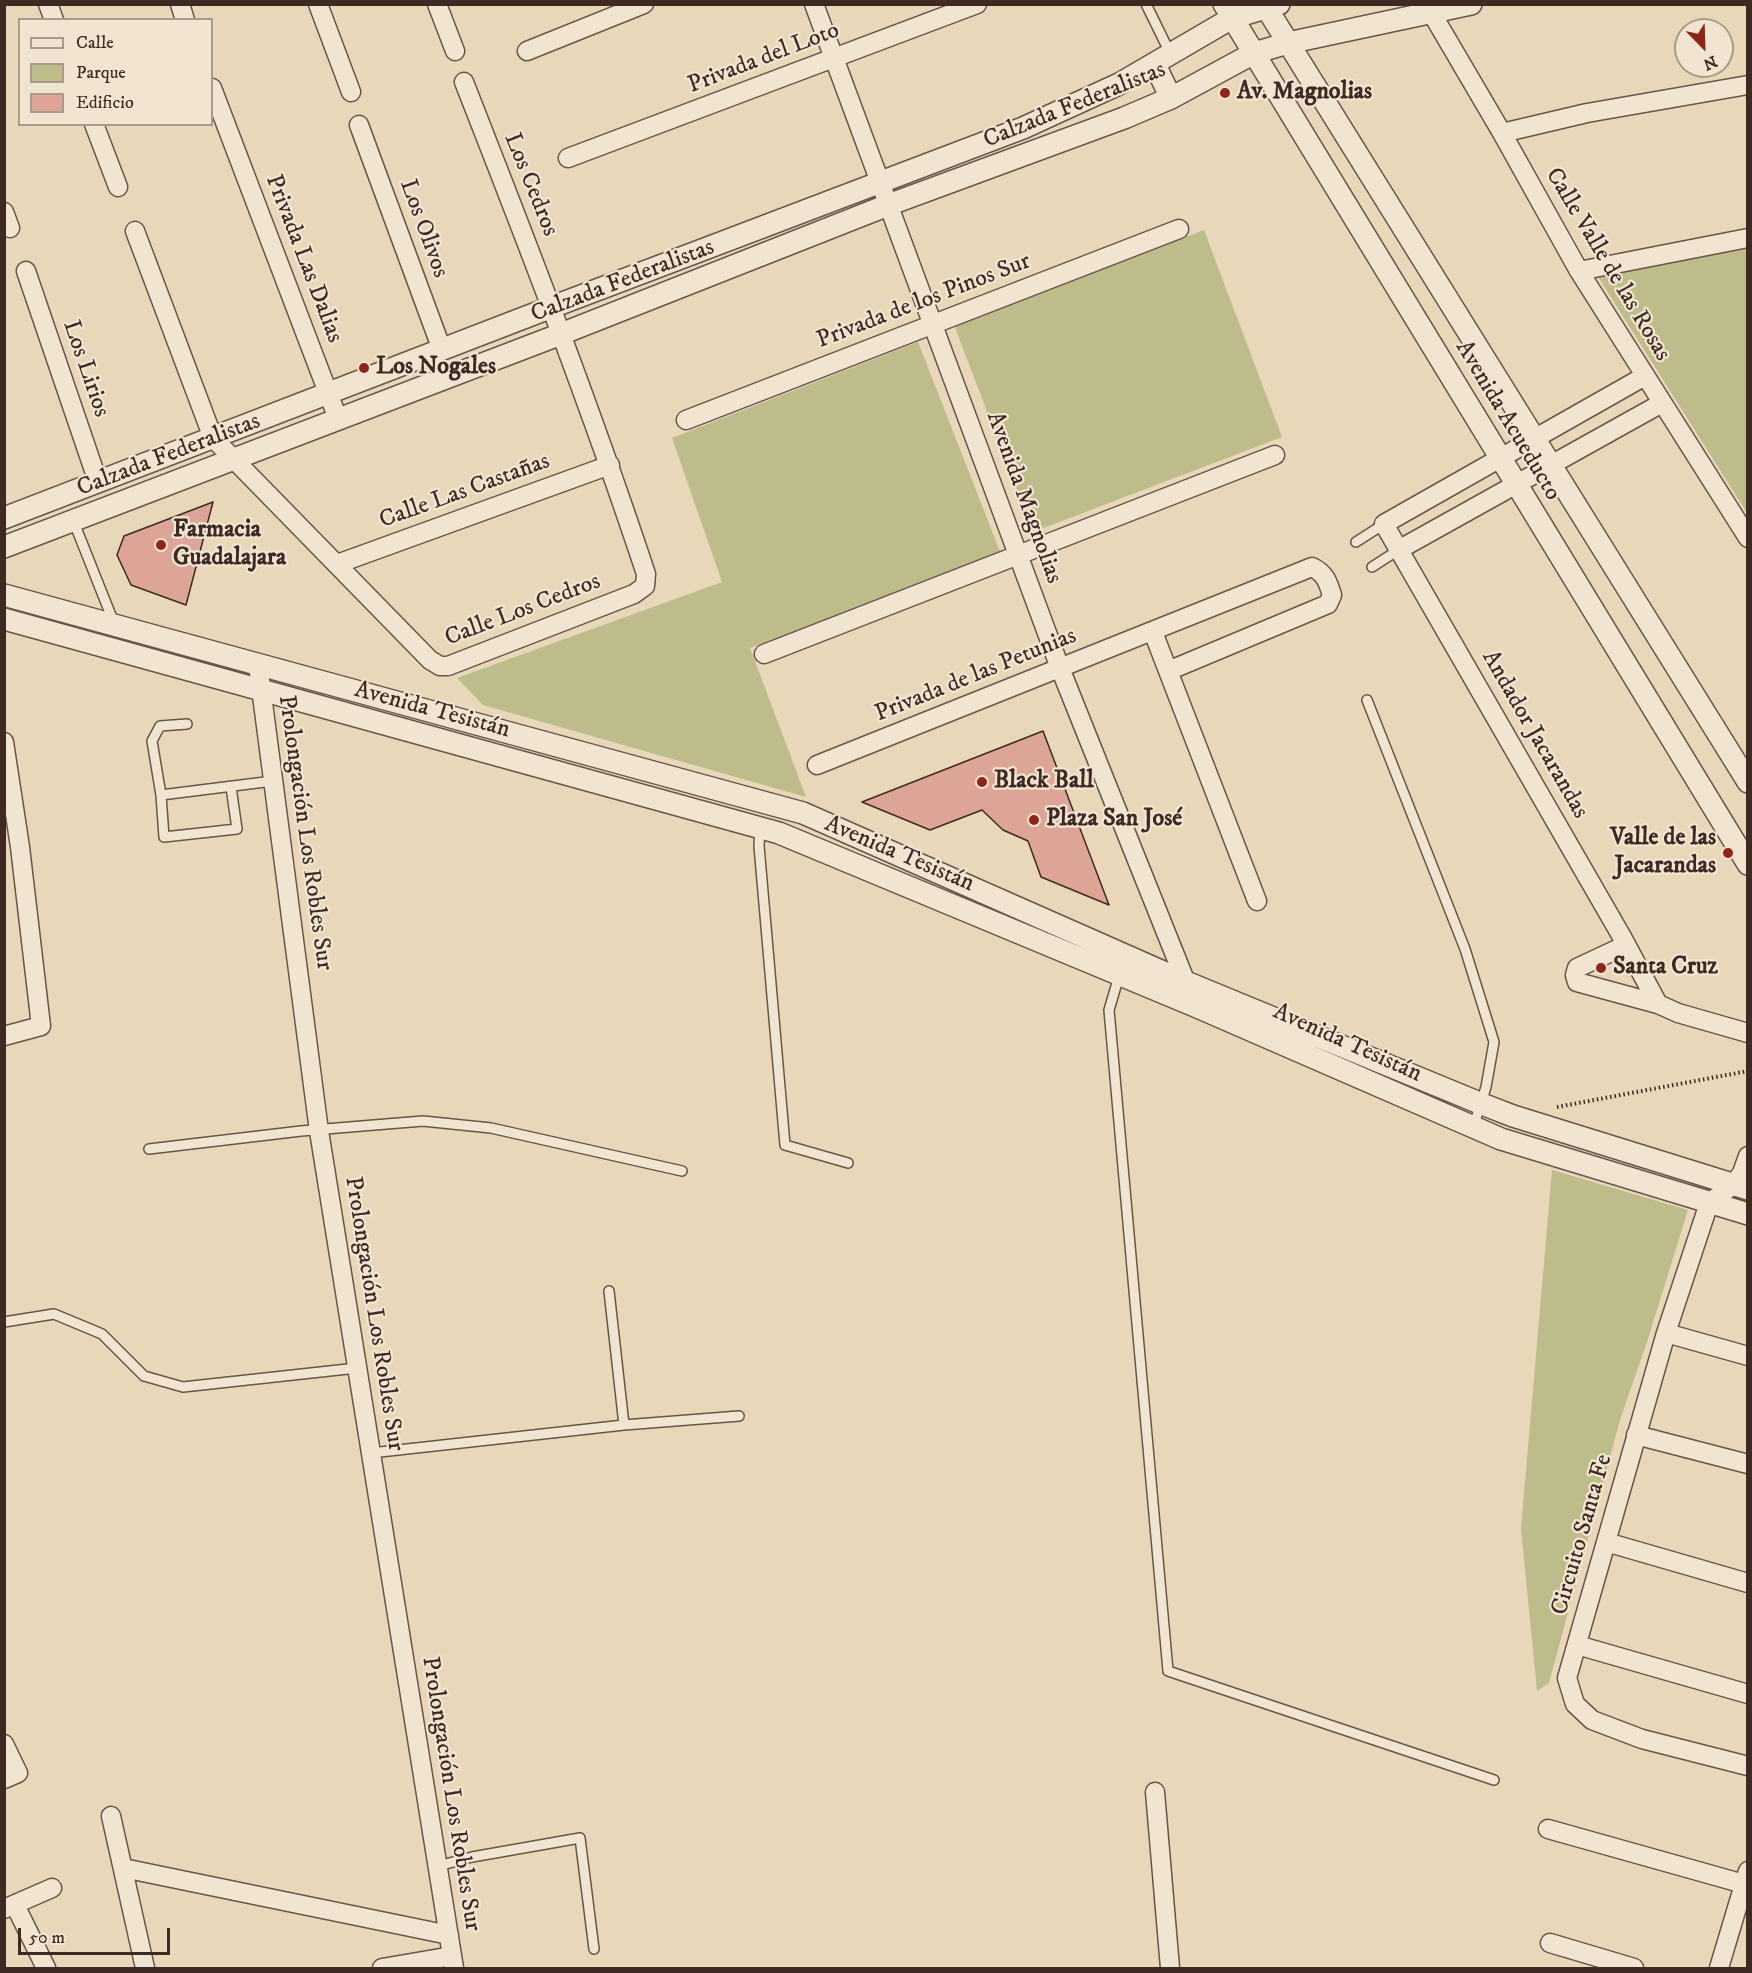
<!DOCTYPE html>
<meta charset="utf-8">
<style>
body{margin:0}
#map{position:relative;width:1752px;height:1973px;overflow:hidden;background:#e9d7ba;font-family:"IM FELL DW Pica",serif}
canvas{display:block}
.frame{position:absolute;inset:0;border:6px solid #3e2a23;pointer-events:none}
.legend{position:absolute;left:18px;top:18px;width:195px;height:108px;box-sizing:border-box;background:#f1e5d2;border:2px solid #a99a8c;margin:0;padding:8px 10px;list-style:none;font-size:18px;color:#3e2a23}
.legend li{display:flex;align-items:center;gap:12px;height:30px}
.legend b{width:30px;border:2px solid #a99a8c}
.north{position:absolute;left:1674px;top:18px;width:60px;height:60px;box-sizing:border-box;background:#f1e5d2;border:2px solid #a99a8c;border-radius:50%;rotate:157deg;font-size:16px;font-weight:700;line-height:24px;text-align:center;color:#3e2a23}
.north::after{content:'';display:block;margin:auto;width:21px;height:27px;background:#8f2418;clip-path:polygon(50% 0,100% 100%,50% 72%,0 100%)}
.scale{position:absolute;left:18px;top:1928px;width:152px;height:27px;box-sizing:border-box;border:3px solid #3e2a23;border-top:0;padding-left:8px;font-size:18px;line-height:21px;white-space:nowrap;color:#3e2a23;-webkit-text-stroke:4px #f1e5d2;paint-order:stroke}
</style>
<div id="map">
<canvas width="1752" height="1973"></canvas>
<div class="frame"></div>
<ul class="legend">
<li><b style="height:8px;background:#f1e5d2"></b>Calle</li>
<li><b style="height:16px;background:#bdbc8b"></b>Parque</li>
<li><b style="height:16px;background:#dda597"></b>Edificio</li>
</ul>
<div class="north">N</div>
<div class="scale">50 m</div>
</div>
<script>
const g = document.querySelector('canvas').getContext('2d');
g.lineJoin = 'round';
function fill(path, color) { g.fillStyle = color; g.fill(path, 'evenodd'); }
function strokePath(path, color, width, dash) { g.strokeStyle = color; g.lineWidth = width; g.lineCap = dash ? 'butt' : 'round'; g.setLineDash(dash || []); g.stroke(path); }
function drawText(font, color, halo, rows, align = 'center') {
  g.font = font + ' "IM FELL DW Pica",serif'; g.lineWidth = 4.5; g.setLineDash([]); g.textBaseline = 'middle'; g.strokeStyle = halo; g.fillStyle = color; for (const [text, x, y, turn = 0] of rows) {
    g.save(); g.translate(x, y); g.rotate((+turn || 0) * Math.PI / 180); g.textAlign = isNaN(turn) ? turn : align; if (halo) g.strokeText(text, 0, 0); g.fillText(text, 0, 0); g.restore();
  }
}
const green = new Path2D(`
 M1204,230L1282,437L1033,532L954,325Z
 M1747,249V513L1597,275Z
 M918,342L1001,554L750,648L806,797L483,705L457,678L722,582L672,438Z
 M1552,1170L1688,1210L1647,1342L1620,1420L1549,1683L1537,1691L1521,1528Z`);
const building = new Path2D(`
 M213,502L186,605L131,585L117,555L124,536Z
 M1043,731L1109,905L1041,877L1028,841L1003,830L982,810L930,830L862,802Z`);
const path = new Path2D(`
 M1557,1107L1748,1071`);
const service = new Path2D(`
 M1146,4L1170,53
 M73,520L114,623
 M1356,542L1384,524
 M1372,567L1400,549
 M1367,700L1465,949L1494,1042L1486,1087L1473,1128
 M187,724L160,726L152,741L161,795L164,837L237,829L231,787
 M161,795L273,781
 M760,828L759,846L785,1145L848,1163
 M1119,976L1109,1010L1168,1671L1494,1780
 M149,1149L301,1131L423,1121L491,1128L682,1171
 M609,1291L624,1425
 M4,1322L54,1314L102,1334L144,1376L183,1387L357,1368
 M371,1453L624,1425L739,1416
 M438,1866L472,1857L580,1838L594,1949`);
const minor = new Path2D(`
 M48,4L54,20
 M180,4L185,20
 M318,4L351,92
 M437,4L455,51
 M814,4L1060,668L1189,990
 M1431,12L1502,133L1579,271L1748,538
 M527,51L644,4
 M212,88L338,419
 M94,124L118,187
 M359,125L442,350
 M1502,133L1587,113L1748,85
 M568,158L977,4
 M4,212L10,228
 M135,231L213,438L430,660L440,666H448L634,594L645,586L646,574C591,408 528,245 464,82
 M26,271L98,482
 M1579,271L1748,238
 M1645,376C1558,426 1471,474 1384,524L1622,937L1658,1004
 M686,420L1179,229
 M1400,549L1662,403
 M337,564L610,465
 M1153,632L1257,901
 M764,654L1275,455
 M258,665L319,1131L454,1968
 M4,742L20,847L41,1026L4,1036
 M817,765L1312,567C1325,573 1328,582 1332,595L1328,604L1168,671
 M1626,945L1577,968L1575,975L1577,982L1658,1004L1678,1013L1748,1033
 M1748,1156L1742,1173L1733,1185L1709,1203L1666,1333L1567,1678L1575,1704L1592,1720L1642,1739L1748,1766
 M1666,1333L1748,1356
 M1636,1435L1748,1464
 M1606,1542L1748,1583
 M1577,1645L1748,1694
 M4,1744L18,1773L4,1779
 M1155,1792L1170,1968
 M111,1816L145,1968
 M1548,1829L1744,1884
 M123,1868L449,1935
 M15,1905L46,1968
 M4,1909L52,1888
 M1550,1943L1634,1968
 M382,1968L452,1956
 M1719,1968L1748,1871`);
const tertiary = new Path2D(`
 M1224,4L1748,864
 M1264,4L1748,782
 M1155,65L1171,98
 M4,518L552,307L1023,128L1119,84L1232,18L1279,4
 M4,547L561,334L888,205L1124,118L1171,98L1254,53L1288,43L1471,4
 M4,595L803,813L1186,982L1482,1104L1513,1116L1748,1189
 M4,619L779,833L1195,1006L1501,1139L1748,1214`);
const markers = [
 [1225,93,6,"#8f2418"],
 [364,368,6,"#8f2418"],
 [161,545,6,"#8f2418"],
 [982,782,6,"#8f2418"],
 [1034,820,6,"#8f2418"],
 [1728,853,6,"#8f2418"],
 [1601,968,6,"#8f2418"]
];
const streetNames = [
 ["Privada del Loto",764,59,-21],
 ["Calzada Federalistas",1075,106,-22],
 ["Los Cedros",530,185,68],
 ["Los Olivos",423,229,70],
 ["Privada Las Dalias",303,259,69],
 ["Calle Valle de las Rosas",1607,265,59],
 ["Calzada Federalistas",623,282,-21],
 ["Privada de los Pinos Sur",924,302,-21],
 ["Los Lirios",85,369,71],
 ["Avenida Acueducto",1507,421,59],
 ["Calzada Federalistas",169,456,-21],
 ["Calle Las Castañas",465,492,-20],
 ["Avenida Magnolias",1023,498,70],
 ["Calle Los Cedros",523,611,-21],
 ["Privada de las Petunias",976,676,-22],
 ["Avenida Tesistán",432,711,15],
 ["Andador Jacarandas",1534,735,60],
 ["Prolongación Los Robles Sur",304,833,82],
 ["Avenida Tesistán",899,855,23],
 ["Avenida Tesistán",1347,1044,24],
 ["Prolongación Los Robles Sur",373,1314,81],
 ["Circuito Santa Fe",1583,1535,-74],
 ["Prolongación Los Robles Sur",450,1794,81]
];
const poiNames = [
 ["Av. Magnolias",1237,93],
 ["Los Nogales",376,368],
 ["Farmacia",173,531],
 ["Guadalajara",173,559],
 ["Black Ball",994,782],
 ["Plaza San José",1046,820],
 ["Valle de las",1716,839,"right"],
 ["Jacarandas",1716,867,"right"],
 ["Santa Cruz",1613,968]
];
fill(green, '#bdbc8b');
fill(building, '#dda597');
strokePath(building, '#3e2a23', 1.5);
strokePath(service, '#695549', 12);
strokePath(minor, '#695549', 21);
strokePath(tertiary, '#695549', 24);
strokePath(path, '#3e2a23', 4, [1.5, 3]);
strokePath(service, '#f1e5d2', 9);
strokePath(minor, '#f1e5d2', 18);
strokePath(tertiary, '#f1e5d2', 21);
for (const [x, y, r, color] of markers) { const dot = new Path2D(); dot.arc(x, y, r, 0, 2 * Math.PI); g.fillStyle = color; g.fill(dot); strokePath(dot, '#f1e5d2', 2); }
drawText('24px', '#3e2a23', '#f1e5d2', streetNames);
drawText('bold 24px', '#3e2a23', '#f1e5d2', poiNames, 'left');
</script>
